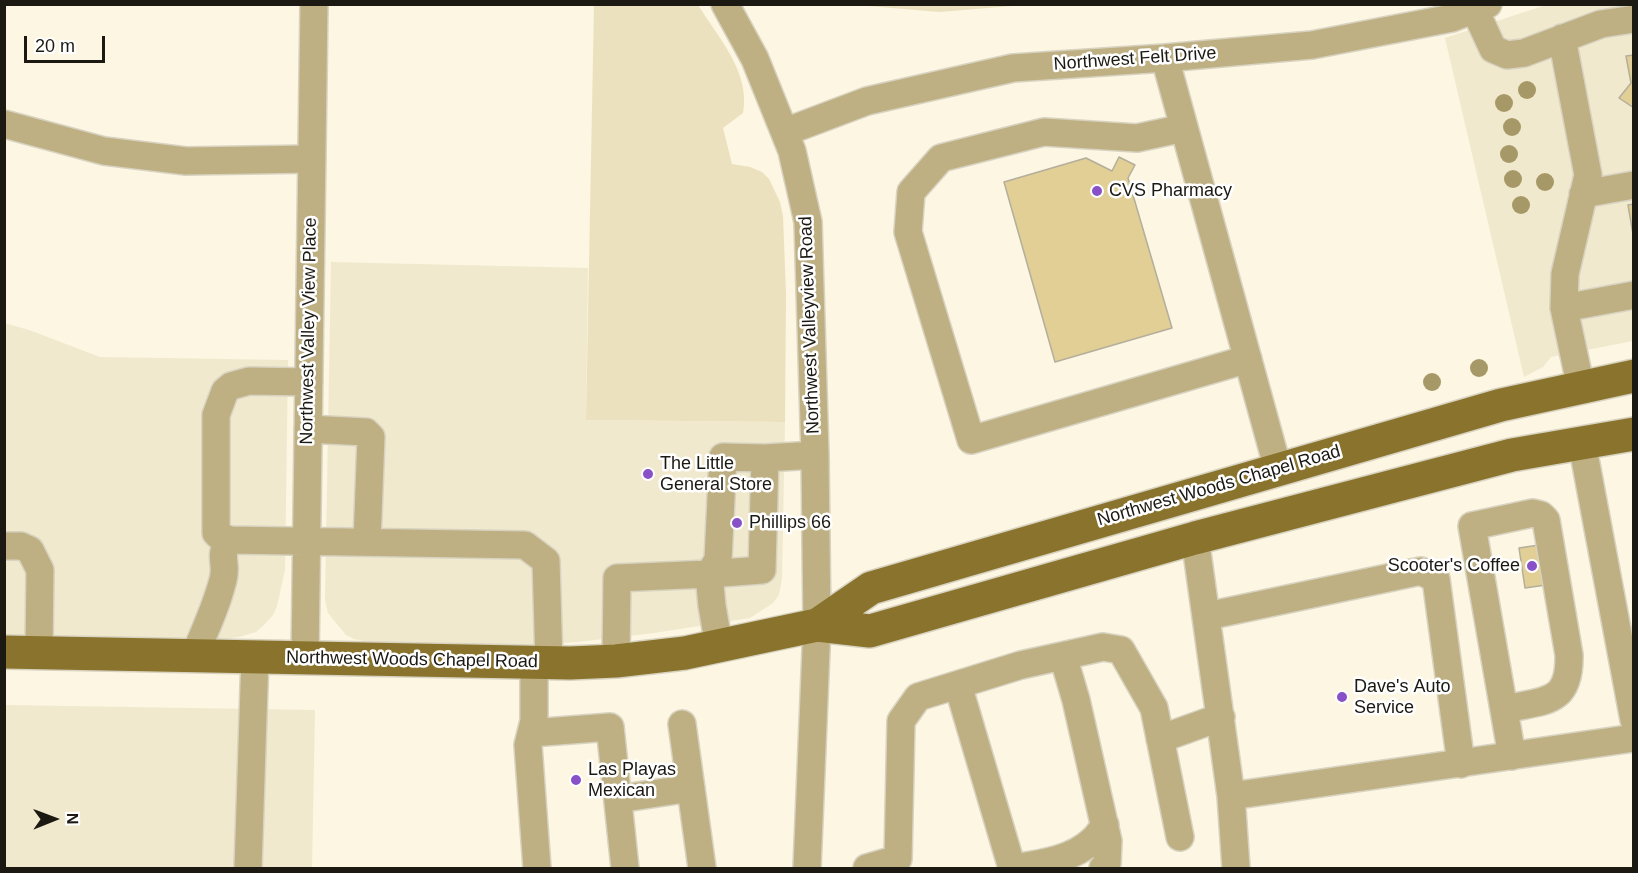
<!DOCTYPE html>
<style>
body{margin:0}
#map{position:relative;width:1638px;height:873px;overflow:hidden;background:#fcf6e2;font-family:Helvetica,sans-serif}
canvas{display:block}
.frame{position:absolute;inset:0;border:6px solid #1b1912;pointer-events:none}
.north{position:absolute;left:24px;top:789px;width:60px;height:60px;-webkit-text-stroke:4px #fff;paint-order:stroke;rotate:89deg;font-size:16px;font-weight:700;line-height:24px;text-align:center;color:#1b1912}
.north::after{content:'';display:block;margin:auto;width:21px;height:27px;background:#1b1912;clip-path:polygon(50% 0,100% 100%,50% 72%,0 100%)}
.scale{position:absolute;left:24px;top:36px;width:81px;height:27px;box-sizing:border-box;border:3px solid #1b1912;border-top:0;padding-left:8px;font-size:18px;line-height:21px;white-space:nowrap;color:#1b1912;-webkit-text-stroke:4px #fff;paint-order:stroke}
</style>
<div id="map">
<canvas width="1638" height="873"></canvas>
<div class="frame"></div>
<div class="north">N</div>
<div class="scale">20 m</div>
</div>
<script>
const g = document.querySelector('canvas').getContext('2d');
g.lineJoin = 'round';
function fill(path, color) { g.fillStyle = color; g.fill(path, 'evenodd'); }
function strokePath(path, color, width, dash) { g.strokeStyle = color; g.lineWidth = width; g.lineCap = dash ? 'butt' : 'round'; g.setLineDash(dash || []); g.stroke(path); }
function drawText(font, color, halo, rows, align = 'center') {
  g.font = font + ' Helvetica,sans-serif'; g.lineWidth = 5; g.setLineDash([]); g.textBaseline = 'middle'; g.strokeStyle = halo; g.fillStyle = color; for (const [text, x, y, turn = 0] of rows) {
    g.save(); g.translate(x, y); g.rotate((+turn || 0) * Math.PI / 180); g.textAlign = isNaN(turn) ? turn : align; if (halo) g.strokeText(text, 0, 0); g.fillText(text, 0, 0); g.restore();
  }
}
const built = new Path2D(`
 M1546,5H1633V341L1551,357L1543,367L1524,377L1445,38Z
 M331,262L588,268L586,420L785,422L782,579L779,595L773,603L750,618L654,633L577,642L515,646L374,643L354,639L346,635L328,613L325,600Z
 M4,323L29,330L100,357L288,360L285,570L277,606L273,615L265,624L256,632L239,637L167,646L5,643Z
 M5,705L315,710L312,868H5Z`);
const green = new Path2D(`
 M594,5H698C718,37 751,73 743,113L723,128L732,164L750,167L762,172L769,179L780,202L783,216L786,294L785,422L586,420Z
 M857,5H1024L939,12Z`);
const building = new Path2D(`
 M1634,55V108L1619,98L1631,83L1626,56Z
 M1119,157L1135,165L1128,178L1172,328L1055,362L1004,182L1086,158L1112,171Z
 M1634,204V240L1628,205Z
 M1539,545L1546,585L1525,588L1519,548Z`);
const minor = new Path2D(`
 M725,4L755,59L792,151L808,222L815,455L817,625L807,868
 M1475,10L1493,49L1507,55L1524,53L1601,24L1634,19
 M1562,38L1588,175L1565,274L1564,308L1581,388
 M1165,58L1278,469
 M4,124L104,151L186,161L312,159
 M1184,128L1137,138L1044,132L941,158L911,192L908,232L971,440L1248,359
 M785,132L867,101L1013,68L1165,58L1312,45L1452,18L1488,4
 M1583,194L1634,185
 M1564,308L1634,295
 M309,382L249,381L231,386L225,391L216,415V533L219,536L230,540L525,545L546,561L549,663
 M308,429L366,432L371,437L367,542
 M1582,443L1634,720
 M1195,538L1231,796L1236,868
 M4,546H21L30,550L40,570L39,653
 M1207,616L1421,571L1436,579L1461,764
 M719,646L712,606L709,574L762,570L765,458L815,455
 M194,656C205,631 216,607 223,580C228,563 217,556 230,540
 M1063,656L1076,700L1108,841L1107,864L1103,868
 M305,658L314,4
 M616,661L617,578L709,574L718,560L723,457L765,458
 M534,662V721L528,745L537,868
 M958,685L1012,868
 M1505,709C1544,700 1570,705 1569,655L1546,520L1541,515L1533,513L1472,526L1512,756
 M682,724L702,868
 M531,733L610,727L625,868
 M1160,739L1221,717
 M1231,796L1634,738
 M618,799L691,788
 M248,868L255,657
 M867,868L898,859L901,721L918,697L1021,665L1103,647L1121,650L1154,708L1180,837
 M1013,868C1040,864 1072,860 1093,840C1098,836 1101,830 1105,825`);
const major = new Path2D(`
 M817,625L871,588L1501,405L1634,376
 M4,652L570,663L616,661L685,653L817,625L870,631L1195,538L1512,455L1634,434`);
const trees = [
 [1527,90],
 [1504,103],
 [1512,127],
 [1509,154],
 [1513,179],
 [1545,182],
 [1521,205],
 [1479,368],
 [1432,382]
];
const markers = [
 [1097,191,6,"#8851c8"],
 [648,474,6,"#8851c8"],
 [737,523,6,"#8851c8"],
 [1532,566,6,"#8851c8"],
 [1342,697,6,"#8851c8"],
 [576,780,6,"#8851c8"]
];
const streetNames = [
 ["Northwest Felt Drive",1135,59,-4],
 ["Northwest Valleyview Road",810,325,-92],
 ["Northwest Valley View Place",309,331,-89],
 ["Northwest Woods Chapel Road",1219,486,-16],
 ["Northwest Woods Chapel Road",412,660,1]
];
const poiNames = [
 ["CVS Pharmacy",1109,191],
 ["The Little",660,464],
 ["General Store",660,485],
 ["Phillips 66",749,523],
 ["Scooter's Coffee",1520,566,"right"],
 ["Dave's Auto",1354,687],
 ["Service",1354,708],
 ["Las Playas",588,770],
 ["Mexican",588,791]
];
fill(built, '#f1e9ce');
fill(green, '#ece1be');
fill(building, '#e1cf95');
strokePath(building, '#b4ae9c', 1.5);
strokePath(minor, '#d8d3c1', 30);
strokePath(major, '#d8d3c1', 36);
strokePath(minor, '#beb083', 27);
strokePath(major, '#8a742d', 33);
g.fillStyle = '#a69967';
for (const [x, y] of trees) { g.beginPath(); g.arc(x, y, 9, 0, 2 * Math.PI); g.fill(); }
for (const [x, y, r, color] of markers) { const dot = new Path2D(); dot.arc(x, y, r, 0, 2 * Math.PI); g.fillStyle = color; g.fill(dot); strokePath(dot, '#fff', 2); }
drawText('18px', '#1b1912', '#fff', streetNames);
drawText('18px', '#1b1912', '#fff', poiNames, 'left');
</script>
